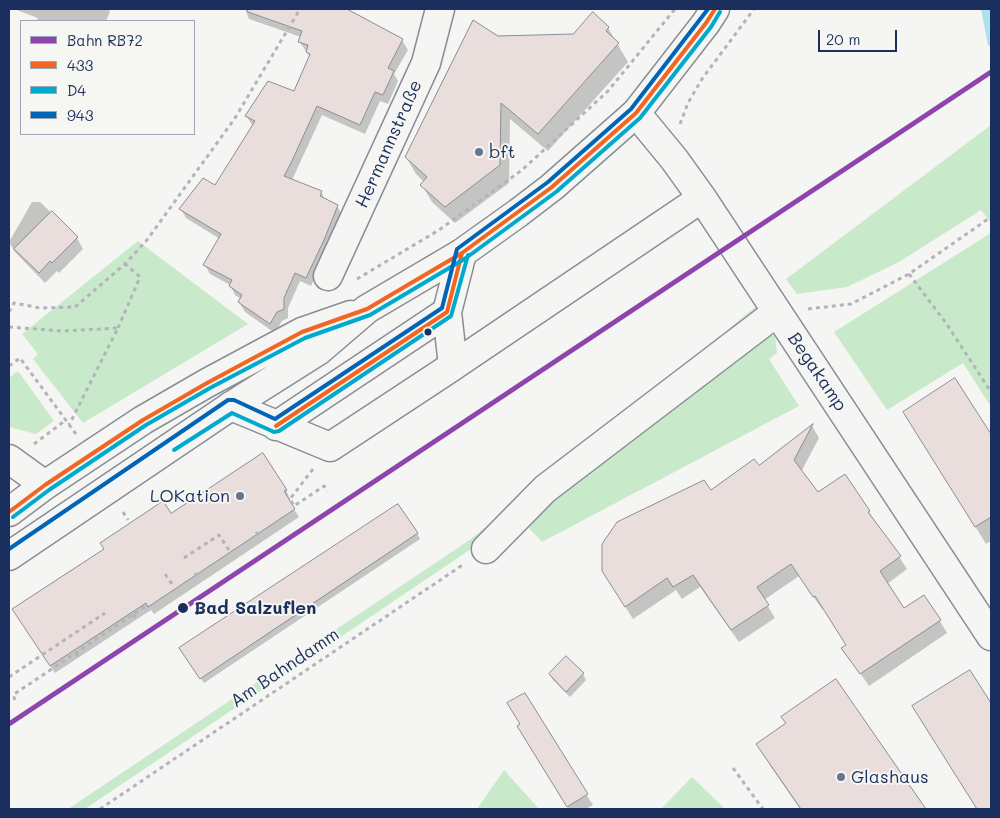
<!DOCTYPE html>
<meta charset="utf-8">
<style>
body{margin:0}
#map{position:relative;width:1000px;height:818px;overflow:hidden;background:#f5f5f3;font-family:Mali,sans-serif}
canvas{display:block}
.frame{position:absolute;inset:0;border:10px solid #1b2f5e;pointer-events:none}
.legend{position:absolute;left:20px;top:20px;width:175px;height:115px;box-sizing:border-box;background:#f6f6f2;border:1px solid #9ea6b7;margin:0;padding:6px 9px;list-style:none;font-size:15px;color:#1b2f5e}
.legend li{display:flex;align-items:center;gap:10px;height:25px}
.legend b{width:25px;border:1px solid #9ea6b7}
.scale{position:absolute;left:818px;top:30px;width:79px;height:22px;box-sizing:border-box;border:2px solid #1b2f5e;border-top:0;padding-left:6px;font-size:15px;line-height:18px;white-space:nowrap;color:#1b2f5e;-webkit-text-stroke:4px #f6f6f2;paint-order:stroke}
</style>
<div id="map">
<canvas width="1000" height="818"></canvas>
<div class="frame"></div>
<ul class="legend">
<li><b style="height:6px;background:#8e44ad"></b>Bahn RB72</li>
<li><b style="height:6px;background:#f26522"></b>433</li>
<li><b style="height:6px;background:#00a9ce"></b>D4</li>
<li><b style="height:6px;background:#0065b7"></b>943</li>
</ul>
<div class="scale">20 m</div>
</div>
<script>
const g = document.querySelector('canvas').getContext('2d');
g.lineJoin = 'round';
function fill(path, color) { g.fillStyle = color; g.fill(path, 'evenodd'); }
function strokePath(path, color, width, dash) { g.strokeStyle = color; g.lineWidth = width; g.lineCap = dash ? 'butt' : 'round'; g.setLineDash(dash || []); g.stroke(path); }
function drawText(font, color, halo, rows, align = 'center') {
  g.font = font + ' Mali,sans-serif'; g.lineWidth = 4; g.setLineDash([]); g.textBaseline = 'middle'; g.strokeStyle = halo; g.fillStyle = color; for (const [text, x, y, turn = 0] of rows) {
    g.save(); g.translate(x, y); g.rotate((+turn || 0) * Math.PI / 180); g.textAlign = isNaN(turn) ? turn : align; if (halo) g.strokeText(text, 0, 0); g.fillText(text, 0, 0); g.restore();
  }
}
const green = new Path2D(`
 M991,125V223L981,210L899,262L847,287L797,294L786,279Z
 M991,233V407L963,363L887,410L834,332Z
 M138,241L248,324L83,423L33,359L38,354L22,334Z
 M759,304L756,317L477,545L85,809H68L471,539Z
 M762,335L775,336L777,353L769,359L799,406L542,542L529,528L534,515Z
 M18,371L54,421L36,434L9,427V378Z
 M504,770L539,809H477Z
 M692,777L725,809H661Z`);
const water = new Path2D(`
 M981,9H991V48L988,45Z`);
const shadow = new Path2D(`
 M14,9H108L110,12L106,21H36L38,18Z
 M245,9H347L402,40L408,50L394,74L398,81L388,104L380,101L365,134L322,115L292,180L321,192L326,201L337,206L342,215L328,250L311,286L300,281L288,308V318L282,321L275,333L245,312L239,302L241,299L235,295L230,285L210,274L205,265L220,239L186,218L181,209L216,187L253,126L246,116L294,93L310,57L299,41L301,37L249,19Z
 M608,28L628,62L548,151L510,119L509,183L455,223L432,202L422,185L424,182L416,174L406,157L497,37L574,36Z
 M32,202H40L77,238L83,249L59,273L57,271L45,283L15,252L9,242Z
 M954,380L991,438V541L986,544L915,430Z
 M812,426L819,438L801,472L818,494L845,476L907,569L887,584L903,610L940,621L947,633L869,686L843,648L847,646L824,609H822L799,576L764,600L775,618L739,642L700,587L682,599L676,590L633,619L611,584L711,491L759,467Z
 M262,454L286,490L290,499L288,500L299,517L154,614L151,610L55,673L19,618L105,550L171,515Z
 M417,533L420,539L204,683L184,654Z
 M566,657L583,674L586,680L570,697L553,680L550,675Z
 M970,672L991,705V809H978L920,717Z
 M835,681L924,809H800L771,767L758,744L787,724Z
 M524,737L586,794L593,805L586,809H569Z`);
const building = new Path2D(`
 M248,9H347L403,39L388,68L394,71L383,95L375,92L360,125L317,106L291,163L284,176L322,191L320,196L338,205L324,240L306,278L295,273L284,298V309L277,312L270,324L238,302L242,295L229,286L232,280L203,265L221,234L179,209L203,178L215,185L255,121L245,116L268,81L294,91L310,54L306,52L308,45L298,42L302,31L248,12Z
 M593,12L609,27L606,31L619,43L538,134L501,103L500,165L445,207L420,185L427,177L405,157L473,20L498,36L573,34Z
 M52,211L78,237L52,263L50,261L39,273L14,249Z
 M955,378L991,434V517L975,527L903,412Z
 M813,424L794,460L818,492L845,474L870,511L868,512L901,556L880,571L904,608L924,595L941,620L860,674L841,648L846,645L815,596L813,597L791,564L757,587L769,605L731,630L693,575L673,587L667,578L625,607L602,571V544L617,522L704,480L711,490L754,459L759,465Z
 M263,453L287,490L284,491L295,509L148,607L146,603L50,666L12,609L104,549L100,543L163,501L171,513Z
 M398,504L418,533L200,679L179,648Z
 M566,656L584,673L566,692L549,674Z
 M970,670L991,703V809H977L912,706Z
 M836,679L926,809H801L756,744L786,723L781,717Z
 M525,693L588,794L567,807L517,726L520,724L507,703Z`);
const path = new Path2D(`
 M680,124L688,103L702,79L754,9
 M909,274L946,323L991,392
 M357,279L439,230L522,170L608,91L675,9
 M808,309L851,304L909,274L991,217
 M9,312L14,303L40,308L75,307L125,264L147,240L235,118L300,9
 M9,327L62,331L118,328L69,425
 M118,328L140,277L125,264
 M9,366L20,358L76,434
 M34,444L66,420
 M313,469L290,499L294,506L324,486L328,491
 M123,512L128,520
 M256,532L261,538
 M184,558L219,535L229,550
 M195,573L199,579
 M165,574L174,587
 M133,614L137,620
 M76,653L79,658
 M9,677L105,613
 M15,700L13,695L147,605
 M733,768L763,809
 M100,809L464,564`);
const minor = new Path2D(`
 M636,113L674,159L702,198L991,636
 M328,276L426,63L440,9
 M453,366L702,198
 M231,406L330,447L453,366L447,312L462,253
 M276,426L447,312
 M9,459L45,485
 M486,549L545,489L777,312`);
const major = new Path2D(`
 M9,512L45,485L143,420L207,383L302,332L351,315
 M9,556L231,406L318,351L367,309L462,253L518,213L552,187L636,113L706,23L715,9`);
const bus1 = new Path2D(`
 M276,426L447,312L462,253
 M9,512L45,485L143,420L207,383L302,332L367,309L462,253L552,187L636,113L706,23L715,9`);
const bus2 = new Path2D(`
 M174,450L232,413L274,432L279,431L451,316L468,255
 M13,517L49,490L146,425L210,388L305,338L370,315L466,258L556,192L640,118L711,27L720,12`);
const bus3 = new Path2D(`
 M9,549L228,400H234L275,419L442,308L457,249L548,182L631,109L708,9`);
const rail1 = new Path2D(`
 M9,724L991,72`);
const markers = [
 [479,152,5,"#677492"],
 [428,332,4.5,"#1b2f5e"],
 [240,496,5,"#677492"],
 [183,608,6,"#1b2f5e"],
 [841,777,5,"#677492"]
];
const streetNames = [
 ["Hermannstraße",389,144,-66],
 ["Begakamp",817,372,56],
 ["Am Bahndamm",285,668,-34]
];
const poiNames = [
 ["bft",489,152],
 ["LOKation",230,496,"right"],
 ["Glashaus",851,777]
];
const stopNames = [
 ["Bad Salzuflen",194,608]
];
fill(green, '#c8eaca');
fill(water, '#ace1ed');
fill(shadow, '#0003');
fill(building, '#eadedd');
strokePath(building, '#898d95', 1);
strokePath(minor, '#898d95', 31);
strokePath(major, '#898d95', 31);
strokePath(path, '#b2b4b9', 3, [4, 4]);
strokePath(minor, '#f5f5f3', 28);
strokePath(major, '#f5f5f3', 28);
strokePath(bus1, '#f26522', 4);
strokePath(bus2, '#00a9ce', 4);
strokePath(bus3, '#0065b7', 4);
strokePath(rail1, '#8e44ad', 5);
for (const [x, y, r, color] of markers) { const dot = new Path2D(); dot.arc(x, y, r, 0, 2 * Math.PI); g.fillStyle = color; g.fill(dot); strokePath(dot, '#f6f6f2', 2); }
drawText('18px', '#1b2f5e', '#f6f6f2', streetNames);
drawText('18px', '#1b2f5e', '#f6f6f2', poiNames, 'left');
drawText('bold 18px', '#1b2f5e', '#f6f6f2', stopNames, 'left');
</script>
